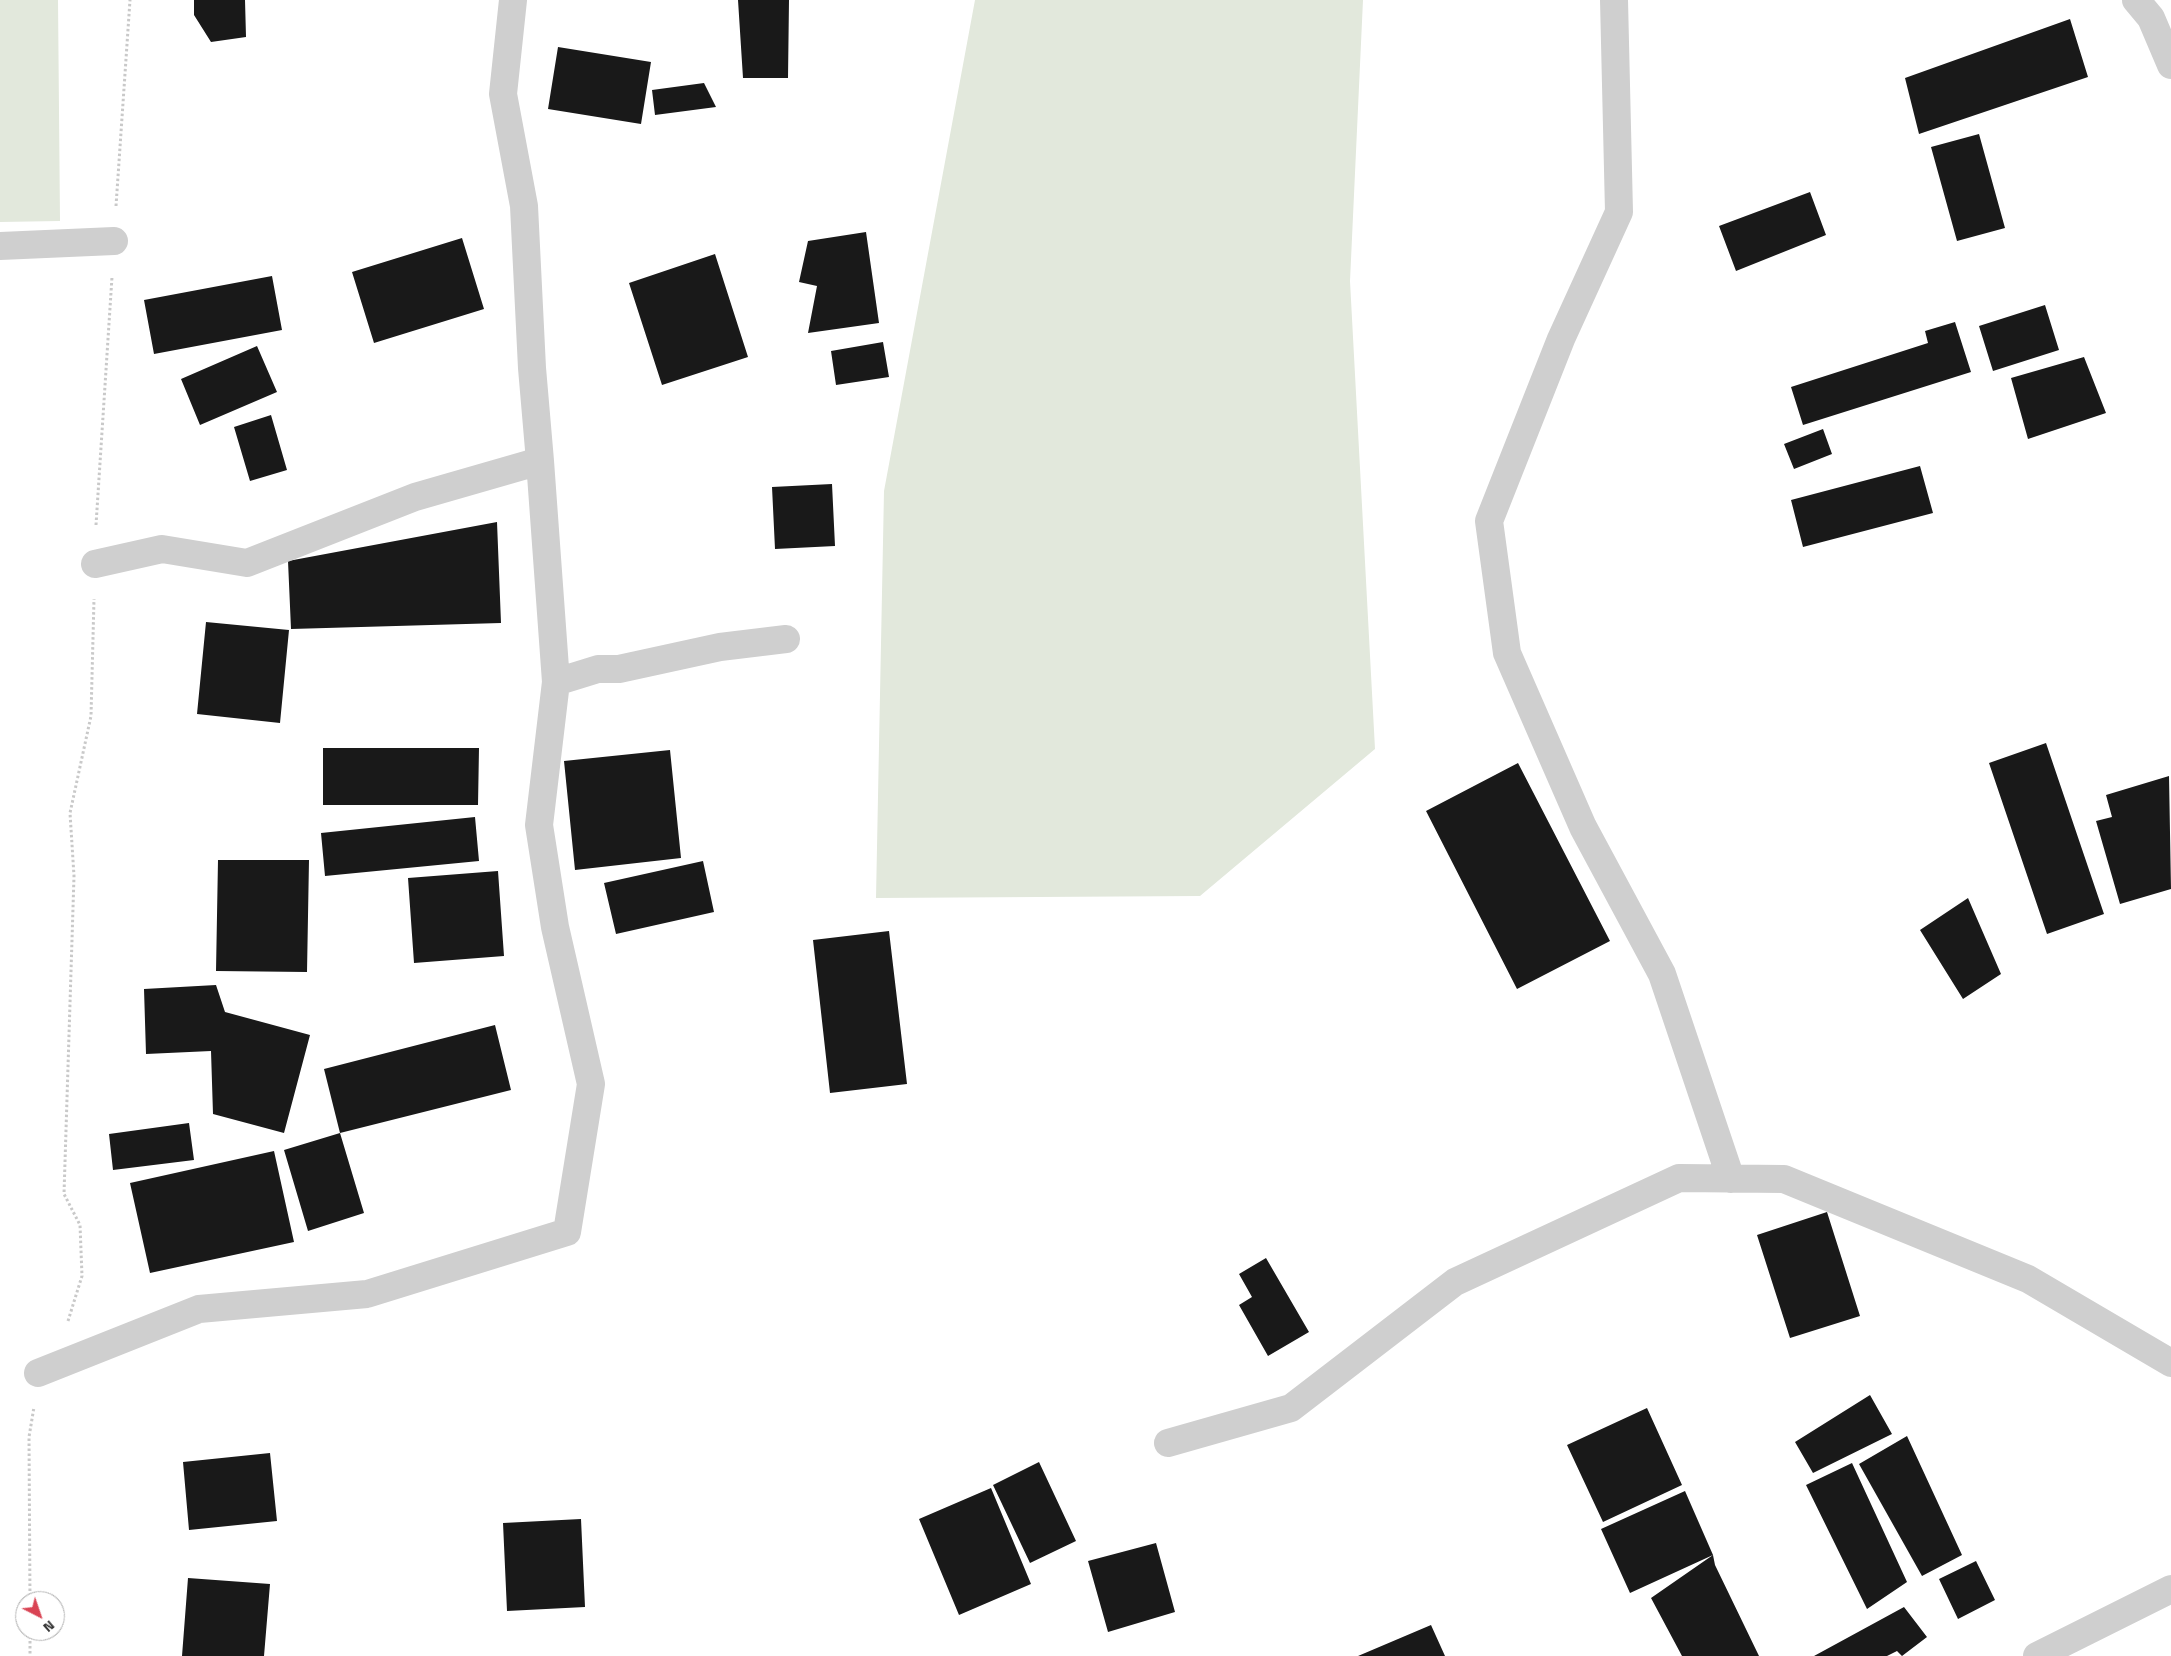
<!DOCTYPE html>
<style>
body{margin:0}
#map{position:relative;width:2171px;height:1656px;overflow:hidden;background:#fff;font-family:"Titillium Web",sans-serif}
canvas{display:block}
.north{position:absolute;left:15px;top:1591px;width:50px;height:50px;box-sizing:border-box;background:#fff;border:1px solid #adadad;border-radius:50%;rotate:139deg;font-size:14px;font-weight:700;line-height:20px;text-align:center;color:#323232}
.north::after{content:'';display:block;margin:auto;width:18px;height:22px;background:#d94454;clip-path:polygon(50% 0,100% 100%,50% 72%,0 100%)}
</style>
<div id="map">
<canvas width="2171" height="1656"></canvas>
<div class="north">N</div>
</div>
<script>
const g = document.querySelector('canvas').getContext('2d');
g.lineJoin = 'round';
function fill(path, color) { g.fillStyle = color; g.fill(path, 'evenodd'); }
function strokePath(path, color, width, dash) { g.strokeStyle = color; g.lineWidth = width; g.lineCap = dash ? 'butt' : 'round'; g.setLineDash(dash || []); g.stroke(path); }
const green = new Path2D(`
 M0,0H58L60,221L0,222Z
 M975,0H1363L1350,281L1375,749L1200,896L876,898L884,491Z`);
const building = new Path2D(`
 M194,0H245L246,37L211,42L194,15Z
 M738,0H789L788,78H743Z
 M2070,19L2088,77L1919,134L1905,78Z
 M558,47L651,62L641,124L548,109Z
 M704,83L716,107L655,115L652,90Z
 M1979,134L2005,228L1957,241L1931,147Z
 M1810,192L1826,235L1736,271L1719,226Z
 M866,232L879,323L808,333L817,286L799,282L808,241Z
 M462,238L484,309L374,343L352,272Z
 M715,254L748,357L662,385L629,283Z
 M272,276L282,330L154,354L144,300Z
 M2045,305L2059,350L1993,371L1979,326Z
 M1955,322L1971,372L1803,425L1791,387L1928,343L1925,331Z
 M883,342L889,377L836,385L831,351Z
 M257,346L277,392L200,425L181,379Z
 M2084,357L2106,413L2028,439L2011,378Z
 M271,415L287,470L250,481L234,427Z
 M1823,429L1832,454L1794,469L1784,444Z
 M1920,466L1933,513L1803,547L1791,500Z
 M832,484L835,546L775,549L772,487Z
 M497,522L501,623L291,629L288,561Z
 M206,622L289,630L280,723L197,714Z
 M2046,743L2104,914L2047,934L1989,763Z
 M323,748H479L478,805H323Z
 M670,750L681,858L575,870L564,761Z
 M1518,763L1610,941L1517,989L1426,811Z
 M2169,776L2171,889L2120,904L2096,821L2112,817L2106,795Z
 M475,817L479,861L325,876L321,833Z
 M218,860H309L307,972L216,971Z
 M703,861L714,912L616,934L604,883Z
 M498,871L504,956L414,963L408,878Z
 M1968,898L2001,974L1963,999L1920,930Z
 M889,931L907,1084L830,1093L813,940Z
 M216,985L225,1012L310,1035L284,1133L213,1114L211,1051L146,1054L144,989Z
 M495,1025L511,1090L340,1133L324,1069Z
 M189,1123L194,1160L113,1170L109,1134Z
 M340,1133L364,1213L308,1231L284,1150Z
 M274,1151L294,1242L150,1273L130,1183Z
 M1827,1212L1860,1316L1790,1338L1757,1235Z
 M1266,1258L1309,1332L1268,1356L1239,1305L1252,1297L1239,1274Z
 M1870,1395L1892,1434L1813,1473L1795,1442Z
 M1647,1408L1682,1485L1603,1522L1567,1445Z
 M1907,1436L1962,1555L1922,1576L1859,1464Z
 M270,1453L277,1521L189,1530L183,1462Z
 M1039,1462L1076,1541L1030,1563L993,1485Z
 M1852,1463L1907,1582L1867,1609L1806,1485Z
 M991,1488L1031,1584L959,1615L919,1519Z
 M1685,1491L1713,1555L1630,1593L1601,1529Z
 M581,1519L585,1607L507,1611L503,1523Z
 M1156,1543L1175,1612L1108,1632L1088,1561Z
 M1713,1555L1715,1565L1759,1656H1682L1651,1598Z
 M1976,1561L1995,1600L1958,1619L1939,1579Z
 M188,1578L270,1584L264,1656H182Z
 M1904,1607L1927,1637L1902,1656L1897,1651L1887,1656H1814Z
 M1431,1625L1445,1656H1358Z`);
const path = new Path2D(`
 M116,206L130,0
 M96,525L112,277
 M68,1321L82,1276L80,1225L64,1194L74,876L70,813L91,716L94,599
 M30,1601L29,1437L34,1407
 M30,1631V1656`);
const minor = new Path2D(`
 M513,0L503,94L524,206L532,368L540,461
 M1614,0L1619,212L1561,339L1489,521L1507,653L1583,827L1662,974L1731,1179
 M2136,0L2151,18L2171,65
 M0,246L114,241
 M556,682L598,669H619L720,647L786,639
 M38,1373L199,1309L367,1294L567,1232L591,1084L555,927L539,825L556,682L540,461L415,497L247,563L162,549L95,564
 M1168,1443L1291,1408L1455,1282L1679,1178L1784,1179L2028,1279L2171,1363
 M2037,1656L2171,1589`);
fill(green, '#e2e8dc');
fill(building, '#191919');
strokePath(path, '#c9c9c9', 3, [2.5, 2.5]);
strokePath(minor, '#cfcfcf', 28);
</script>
